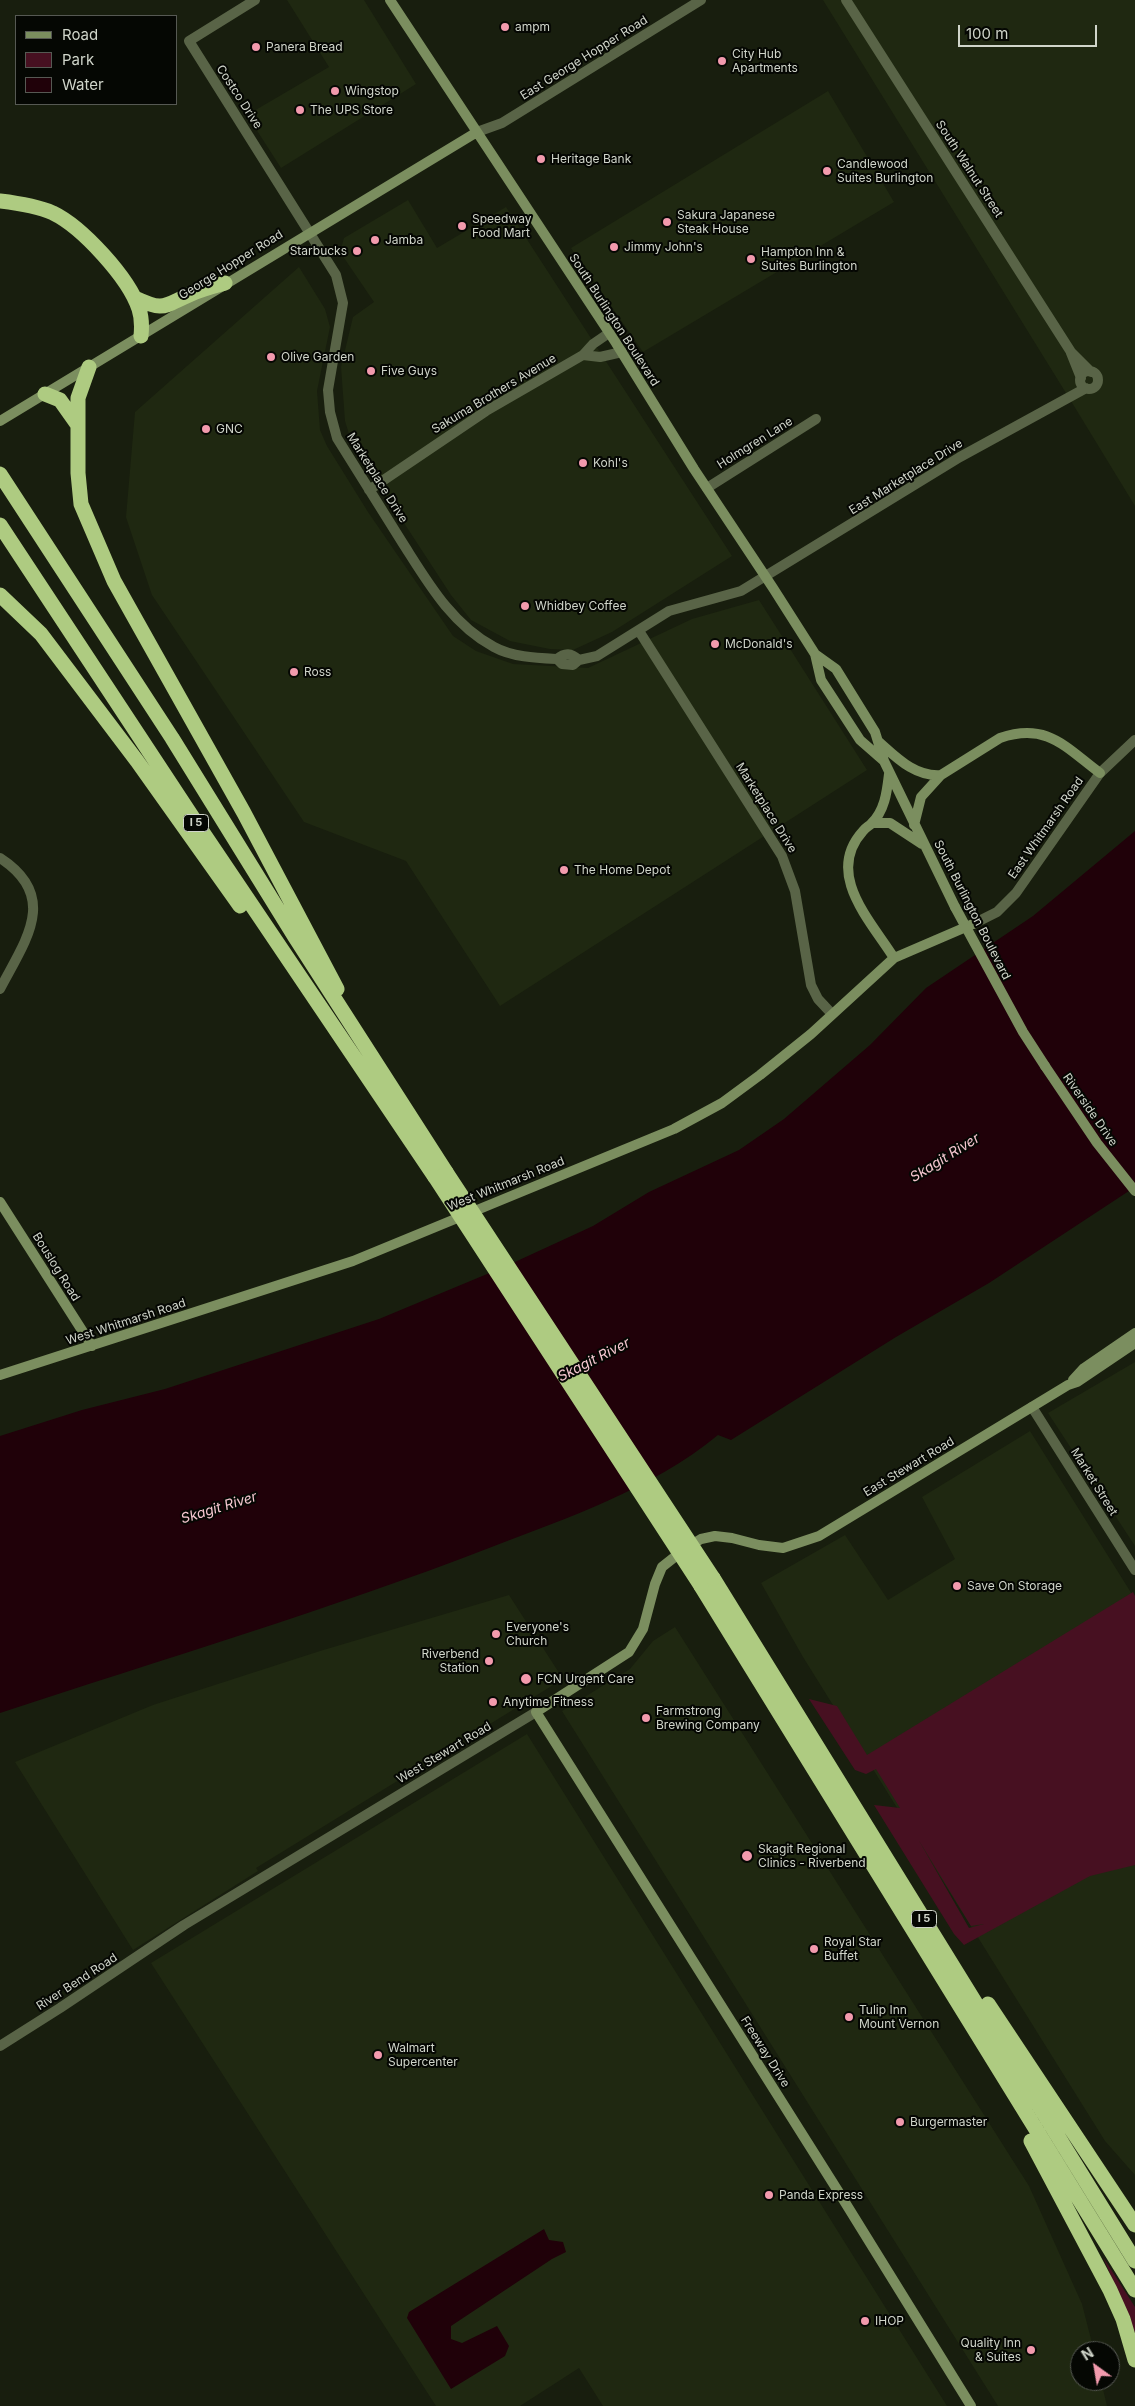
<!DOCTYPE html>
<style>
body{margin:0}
#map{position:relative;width:1135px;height:2406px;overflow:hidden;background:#181e0e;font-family:Inter,sans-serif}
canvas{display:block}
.legend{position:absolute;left:15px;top:15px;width:162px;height:90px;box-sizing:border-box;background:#050703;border:1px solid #565953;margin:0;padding:6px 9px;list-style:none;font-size:15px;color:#d0d5ca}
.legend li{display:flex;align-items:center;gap:10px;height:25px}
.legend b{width:25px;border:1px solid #565953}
.north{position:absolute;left:1070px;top:2341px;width:50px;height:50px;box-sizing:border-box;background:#050703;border:1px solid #565953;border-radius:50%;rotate:328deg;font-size:14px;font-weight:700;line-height:20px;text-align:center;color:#d0d5ca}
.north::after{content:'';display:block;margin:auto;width:18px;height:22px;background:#f29aad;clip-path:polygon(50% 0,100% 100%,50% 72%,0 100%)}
.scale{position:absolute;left:958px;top:25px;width:139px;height:22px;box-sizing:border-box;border:2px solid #d0d5ca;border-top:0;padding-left:6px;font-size:15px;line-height:18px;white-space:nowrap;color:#d0d5ca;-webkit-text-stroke:4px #050703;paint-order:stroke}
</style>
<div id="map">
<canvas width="1135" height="2406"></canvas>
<ul class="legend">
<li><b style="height:6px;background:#7b8e5f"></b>Road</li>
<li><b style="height:14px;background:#471021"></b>Park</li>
<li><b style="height:14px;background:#200109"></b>Water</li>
</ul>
<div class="north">N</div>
<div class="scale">100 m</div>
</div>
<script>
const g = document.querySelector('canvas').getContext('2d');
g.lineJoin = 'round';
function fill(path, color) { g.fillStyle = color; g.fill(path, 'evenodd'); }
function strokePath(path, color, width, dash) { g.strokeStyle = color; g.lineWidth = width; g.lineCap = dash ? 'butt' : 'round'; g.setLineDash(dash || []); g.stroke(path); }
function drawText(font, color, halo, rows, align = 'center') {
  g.font = font + ' Inter,sans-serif'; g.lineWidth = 4; g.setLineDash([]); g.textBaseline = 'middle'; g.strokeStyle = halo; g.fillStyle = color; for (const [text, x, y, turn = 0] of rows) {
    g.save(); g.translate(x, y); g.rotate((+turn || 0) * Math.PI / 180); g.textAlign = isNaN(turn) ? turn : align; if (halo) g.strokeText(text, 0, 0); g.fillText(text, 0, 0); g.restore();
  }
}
const built = new Path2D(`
 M287,0H364L416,84L281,168L247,115L329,67Z
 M823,0H1135V506L1074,406Z
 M828,91L894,202L643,352L571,248Z
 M408,200L437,248L506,207L732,556L612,632L573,650L550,649L510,641L471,620L451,595L389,500L349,434L345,421L341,367L353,317L374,302L340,252L344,238Z
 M299,267L325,309L330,327L317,391L320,430L327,446L368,512L453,636L476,651L513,664L588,668L692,619L759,600L867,770L500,1006L406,861L304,822L152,595L126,517L135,412Z
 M1135,1362V1546L1048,1413Z
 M1030,1431L1135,1599V2175L1105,2141L803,1657L761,1583L845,1535L888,1600L955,1559L922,1497Z
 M509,1595L563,1679L256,1868L258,1871L133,1950L15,1762L153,1705L320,1651Z
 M675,1627L1029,2186L1082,2304L1094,2351H1080V2381H1101L1107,2406H998L562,1711L630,1669L653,1641Z
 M527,1734L947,2406H603L579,2368L520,2406H436L151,1963Z`);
const green = new Path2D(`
 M1133,1592L1135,1596V1865L1090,1876L964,1945L954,1934L874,1805L900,1808L876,1769L866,1774L855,1770L809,1699L837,1706L867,1755ZM918,1839L971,1926L984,1924L969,1928Z
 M1103,2257L1135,2307V2333Z`);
const water = new Path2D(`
 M1135,831V1187L989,1283L896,1337L731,1440L718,1435C651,1490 569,1517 489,1548C329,1610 163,1659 0,1713V1436L82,1410L165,1389L379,1319L504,1267L593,1226L649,1192L739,1150L784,1119L870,1045L926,988L1033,916Z
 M544,2229L549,2240L563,2242L566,2252L552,2259L451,2326V2339L462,2343L497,2326L509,2346L505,2356L451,2389L407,2318L409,2312Z`);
const street = new Path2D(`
 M255,0L189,41L336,275L343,303L328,390L330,412L337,438C359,473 380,507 402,542C427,581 451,624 494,647C512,657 536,658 557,659
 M846,0L1071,352L1091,372
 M477,132L502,123L701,0
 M1071,353L1081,378
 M583,355L600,357L622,352
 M1080 380a9 9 0 1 1 18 0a9 9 0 1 1-18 0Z
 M707,488L816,419
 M369,490L486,411L583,355L593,344L609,333
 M639,631L782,856L795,891L811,985L818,999L832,1014
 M557,659L562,664L573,665L579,660L597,656L669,611L741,591L960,457L1086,388
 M557,659C565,652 571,653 579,660
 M0,858C60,897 25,941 0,989
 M973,924L997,912L1016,893L1100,773L1135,740
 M1032,1407L1135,1570
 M0,2046L60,2008L184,1925L536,1712`);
const secondary = new Path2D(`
 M390,0L616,343L694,469L773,588L815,654L821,680L860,740L884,761
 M0,421L477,132
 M815,654L836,669L875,732L884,761L955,907
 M879,742C897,758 915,777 941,775
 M889,774C887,791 885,811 871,824C869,826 865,828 863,831C824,874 871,921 894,958
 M873,823H890L922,844
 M914,825L921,797L941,775L1000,738C1047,722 1065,747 1100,773
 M1045,1066L1097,1143L1135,1191
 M0,1202L92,1346
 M0,1375L353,1261L674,1129L722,1103L760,1075L811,1034L894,958L973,924
 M1073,1380L1084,1368L1135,1333
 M971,2406L838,2191L536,1712L629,1652L643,1629L655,1584L662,1567L686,1548L701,1539L715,1536L732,1538L759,1545L783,1548L819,1536L1068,1385L1077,1382L1135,1343`);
const highway = new Path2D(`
 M0,201C17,203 37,206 53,213C82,227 129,278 139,309C142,318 142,326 141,336
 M135,298C165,312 163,306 191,294C202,289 214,286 225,283
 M89,367L78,398V473L81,504L114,581L244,813L337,989
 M45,394L60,400L77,424
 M0,474L172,738L295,937L446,1172
 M0,525L193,818L435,1177
 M0,595L41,634L137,761L240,906
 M713,1578L1135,2261
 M701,1586L1135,2290
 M988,2004L1135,2225
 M1031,2141L1110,2290L1123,2319L1135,2360`);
const secondaryBridge = new Path2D(`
 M955,907L1023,1032L1045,1066`);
const highwayBridge = new Path2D(`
 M446,1172L713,1578
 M435,1177L701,1586`);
const markers = [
 [505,27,5,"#f29aad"],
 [256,47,5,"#f29aad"],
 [722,61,5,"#f29aad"],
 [335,91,5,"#f29aad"],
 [300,110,5,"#f29aad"],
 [541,159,5,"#f29aad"],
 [827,171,5,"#f29aad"],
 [667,222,5,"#f29aad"],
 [462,226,5,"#f29aad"],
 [375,240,5,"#f29aad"],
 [614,247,5,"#f29aad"],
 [357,251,5,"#f29aad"],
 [751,259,5,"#f29aad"],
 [271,357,5,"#f29aad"],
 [371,371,5,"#f29aad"],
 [206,429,5,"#f29aad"],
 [583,463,5,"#f29aad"],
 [525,606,5,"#f29aad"],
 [715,644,5,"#f29aad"],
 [294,672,5,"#f29aad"],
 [564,870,5,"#f29aad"],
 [957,1586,5,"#f29aad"],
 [496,1634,5,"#f29aad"],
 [489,1661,5,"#f29aad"],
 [526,1679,6,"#f29aad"],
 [493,1702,5,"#f29aad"],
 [646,1718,5,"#f29aad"],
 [747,1856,6,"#f29aad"],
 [814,1949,5,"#f29aad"],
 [849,2017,5,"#f29aad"],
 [378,2055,5,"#f29aad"],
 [900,2122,5,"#f29aad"],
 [769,2195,5,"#f29aad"],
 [865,2321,5,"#f29aad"],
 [1031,2350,5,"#f29aad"]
];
const shields = [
 [196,823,25],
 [924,1919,25]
];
const shieldNames = [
 ["I 5",196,823],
 ["I 5",924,1919]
];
const poiNames = [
 ["ampm",515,27],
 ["Panera Bread",266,47],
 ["City Hub",732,54],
 ["Apartments",732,68],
 ["Wingstop",345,91],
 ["The UPS Store",310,110],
 ["Heritage Bank",551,159],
 ["Candlewood",837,164],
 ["Suites Burlington",837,178],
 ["Sakura Japanese",677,215],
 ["Steak House",677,229],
 ["Speedway",472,219],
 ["Food Mart",472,233],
 ["Jamba",385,240],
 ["Jimmy John's",624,247],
 ["Starbucks",347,251,"right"],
 ["Hampton Inn &",761,252],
 ["Suites Burlington",761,266],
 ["Olive Garden",281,357],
 ["Five Guys",381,371],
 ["GNC",216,429],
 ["Kohl's",593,463],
 ["Whidbey Coffee",535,606],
 ["McDonald's",725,644],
 ["Ross",304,672],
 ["The Home Depot",574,870],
 ["Save On Storage",967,1586],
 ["Everyone's",506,1627],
 ["Church",506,1641],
 ["Riverbend",479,1654,"right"],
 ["Station",479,1668,"right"],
 ["FCN Urgent Care",537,1679],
 ["Anytime Fitness",503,1702],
 ["Farmstrong",656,1711],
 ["Brewing Company",656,1725],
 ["Skagit Regional",758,1849],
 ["Clinics - Riverbend",758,1863],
 ["Royal Star",824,1942],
 ["Buffet",824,1956],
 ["Tulip Inn",859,2010],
 ["Mount Vernon",859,2024],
 ["Walmart",388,2048],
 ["Supercenter",388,2062],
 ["Burgermaster",910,2122],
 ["Panda Express",779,2195],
 ["IHOP",875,2321],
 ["Quality Inn",1021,2343,"right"],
 ["& Suites",1021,2357,"right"]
];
const streetNames = [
 ["East George Hopper Road",584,58,-32],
 ["Costco Drive",239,97,57],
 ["South Walnut Street",969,169,57],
 ["George Hopper Road",231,265,-32],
 ["South Burlington Boulevard",614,320,57],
 ["Sakuma Brothers Avenue",494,394,-31],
 ["Holmgren Lane",755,443,-32],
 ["East Marketplace Drive",906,477,-32],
 ["Marketplace Drive",377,478,58],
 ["Marketplace Drive",766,808,58],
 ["East Whitmarsh Road",1046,828,-55],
 ["South Burlington Boulevard",972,910,63],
 ["Riverside Drive",1090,1110,55],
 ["West Whitmarsh Road",506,1184,-22],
 ["Bouslog Road",56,1267,58],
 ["West Whitmarsh Road",126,1322,-18],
 ["East Stewart Road",909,1467,-31],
 ["Market Street",1094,1482,58],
 ["West Stewart Road",444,1753,-31],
 ["River Bend Road",77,1982,-33],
 ["Freeway Drive",765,2052,58]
];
const waterNames = [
 ["Skagit River",945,1158,-32],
 ["Skagit River",594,1360,-27],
 ["Skagit River",219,1508,-17]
];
fill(built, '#1f2811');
fill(green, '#471021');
fill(water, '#200109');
strokePath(street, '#596447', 10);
strokePath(secondary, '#7b8e5f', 10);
strokePath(highway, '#aecb81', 15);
strokePath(secondaryBridge, '#7b8e5f', 10);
strokePath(highwayBridge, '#aecb81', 15);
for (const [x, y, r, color] of markers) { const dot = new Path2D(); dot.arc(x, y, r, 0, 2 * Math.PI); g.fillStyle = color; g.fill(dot); strokePath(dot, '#050703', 2); }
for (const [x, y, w] of shields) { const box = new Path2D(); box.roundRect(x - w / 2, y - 8.5, w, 17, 4); g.fillStyle = '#050703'; g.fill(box); strokePath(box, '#d0d5ca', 1); }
drawText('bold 11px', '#d0d5ca', null, shieldNames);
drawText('12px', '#d0d5ca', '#050703', poiNames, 'left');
drawText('12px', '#d0d5ca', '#050703', streetNames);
drawText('italic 14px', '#f4c6cf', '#050703', waterNames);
</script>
